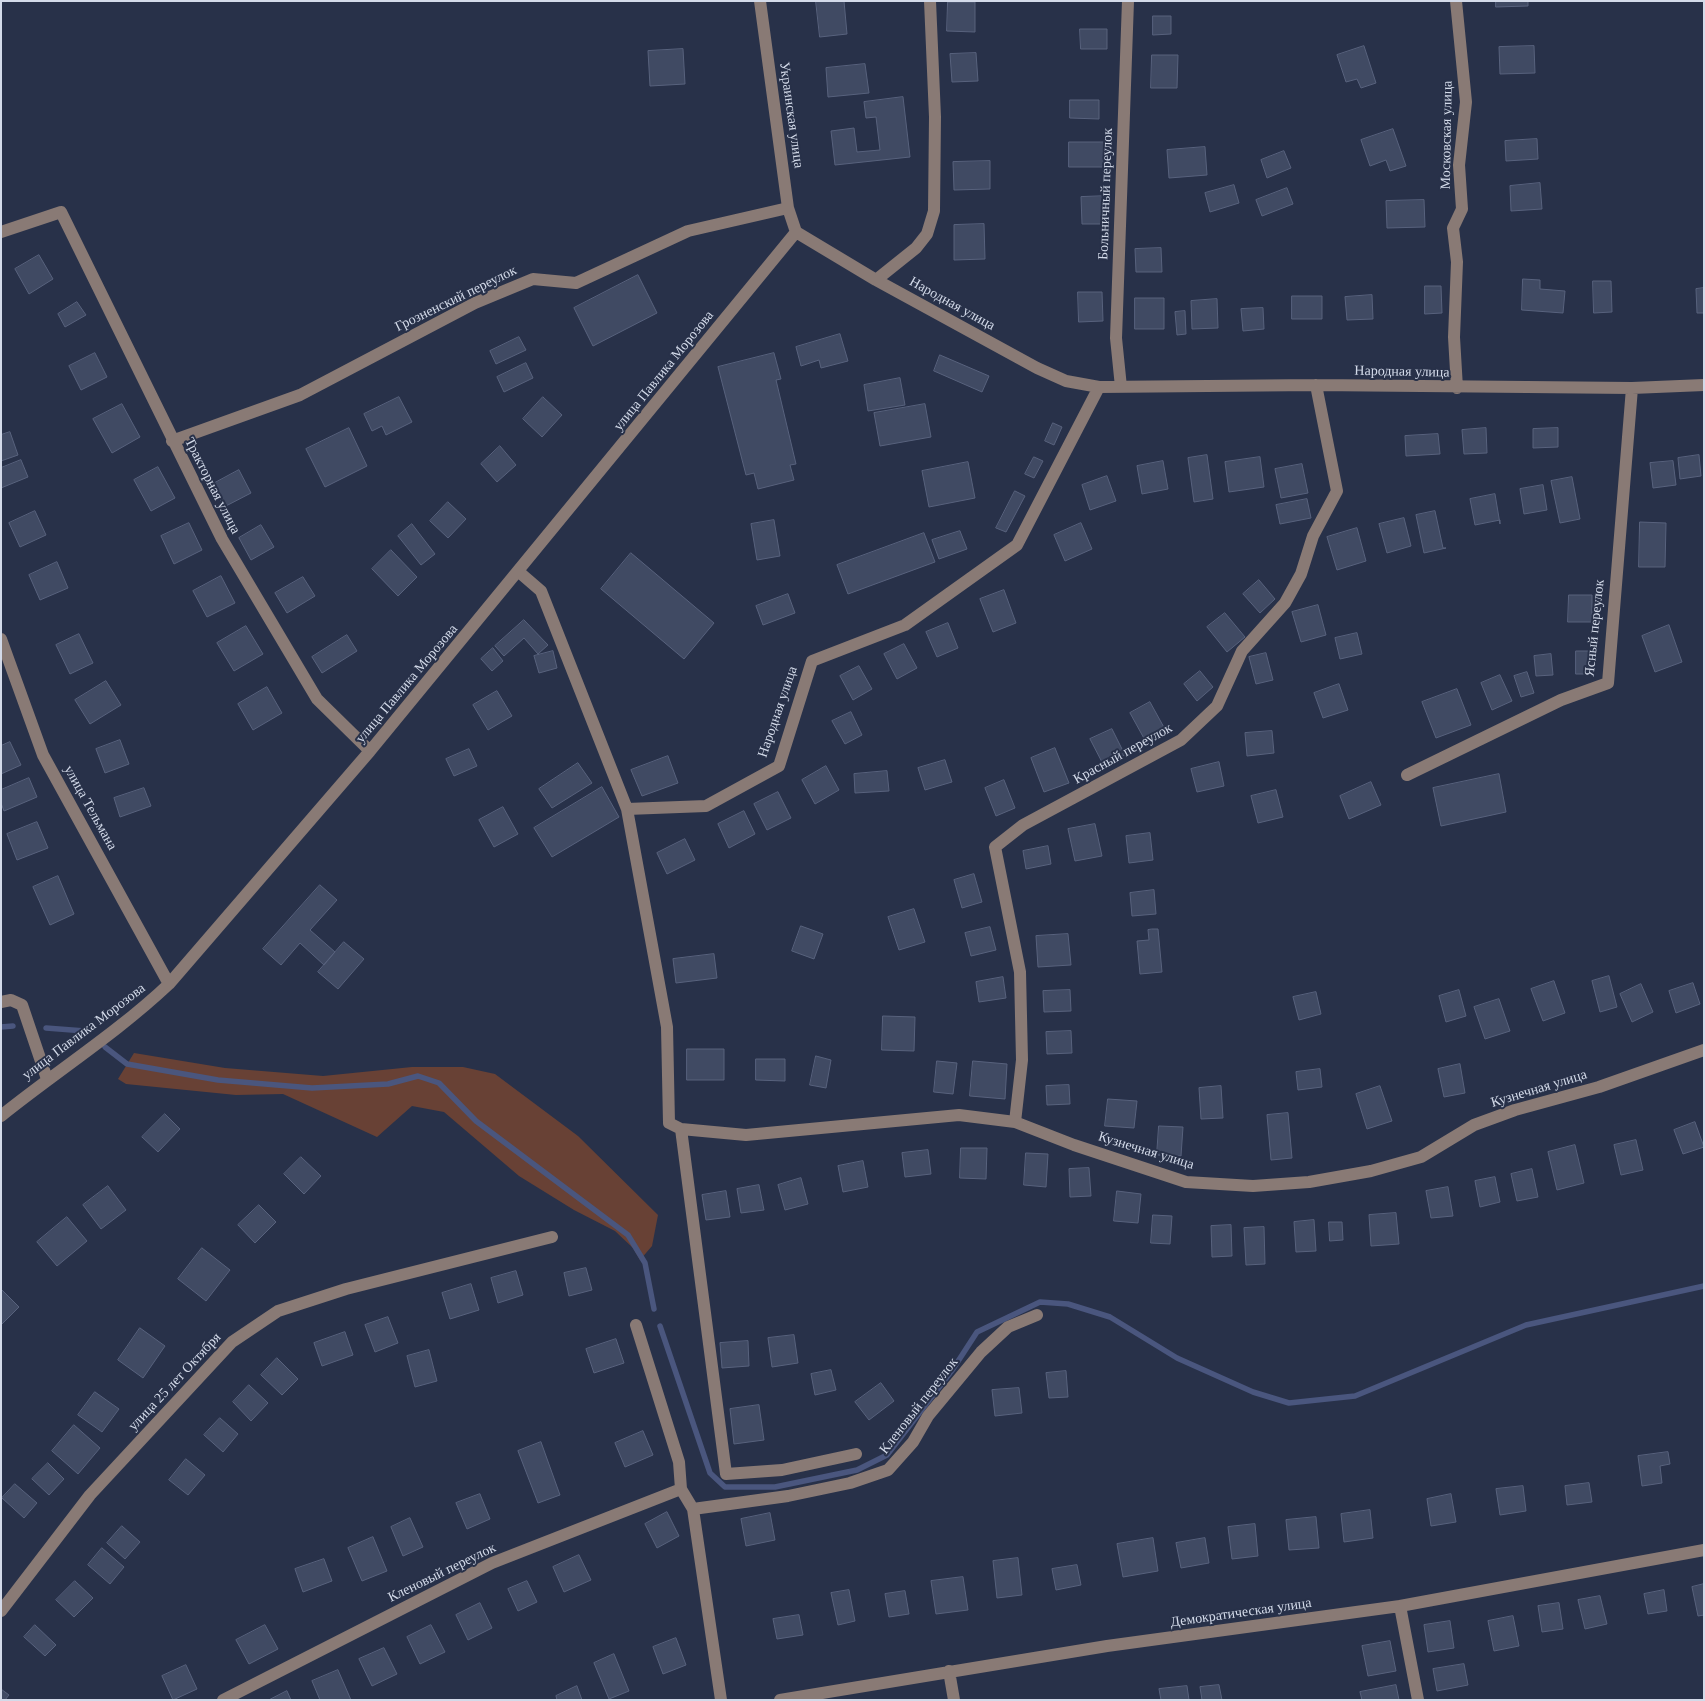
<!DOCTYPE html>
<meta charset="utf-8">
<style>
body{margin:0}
#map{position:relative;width:1705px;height:1701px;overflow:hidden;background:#283149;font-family:"Times New Roman",serif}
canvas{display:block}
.frame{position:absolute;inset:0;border:2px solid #d3dae9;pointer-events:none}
</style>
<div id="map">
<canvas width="1705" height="1701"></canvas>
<div class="frame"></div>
</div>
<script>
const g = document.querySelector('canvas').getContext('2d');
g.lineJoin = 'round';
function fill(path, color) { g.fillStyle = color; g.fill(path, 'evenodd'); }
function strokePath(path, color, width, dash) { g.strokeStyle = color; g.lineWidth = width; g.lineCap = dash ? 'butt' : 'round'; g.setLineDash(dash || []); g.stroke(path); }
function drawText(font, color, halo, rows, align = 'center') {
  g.font = font + ' "Times New Roman",serif'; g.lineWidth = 4; g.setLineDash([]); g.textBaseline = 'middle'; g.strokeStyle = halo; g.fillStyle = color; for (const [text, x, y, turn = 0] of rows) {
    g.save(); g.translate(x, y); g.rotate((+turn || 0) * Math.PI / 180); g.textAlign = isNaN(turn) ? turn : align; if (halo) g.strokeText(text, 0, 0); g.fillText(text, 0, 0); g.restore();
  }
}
const green = new Path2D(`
 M134,1053L225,1068L323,1076L412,1067H463L495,1074L578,1136L658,1215L652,1246L640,1260L633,1248L615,1231L574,1210L519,1176L444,1112L412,1106L377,1137L283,1094L236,1095L126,1084L118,1079Z`);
const stream = new Path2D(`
 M1,1027L13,1026
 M46,1028L85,1031
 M105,1047L127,1064L218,1080L312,1088L388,1084L418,1076L439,1083L476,1121L628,1235L645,1263L654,1309
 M660,1326L710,1473L725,1487H775L857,1470L887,1455L953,1369L977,1332L1040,1302L1068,1304L1110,1317L1177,1358L1253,1392L1289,1403L1355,1396L1526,1325L1704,1286`);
const building = new Path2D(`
 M816,1H844L847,34L820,37Z
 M1496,1H1528V6L1496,7Z
 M948,2H975V32L947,31Z
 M1153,16H1171V34L1153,35Z
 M1080,29H1107V49H1081Z
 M1364,46L1376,83L1361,88L1357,79L1346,82L1337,55Z
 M1534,46L1535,73L1500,74L1499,47Z
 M683,49L685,84L650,86L648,51Z
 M976,53L978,81L952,82L950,54Z
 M1152,55H1178L1177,88H1151Z
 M865,64L869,93L828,97L826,68Z
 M903,97L910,157L835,165L831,131L854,128L857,152L880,150L876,117L866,118L864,102Z
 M1070,100H1099V119L1070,118Z
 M1393,129L1406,166L1390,171L1386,160L1370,166L1361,140Z
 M1537,139L1538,159L1506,161L1505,141Z
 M1069,142H1105V167H1069Z
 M1205,147L1207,175L1169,178L1167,150Z
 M1284,151L1291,168L1267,178L1261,160Z
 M990,161V189L954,190L953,162Z
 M1540,183L1542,209L1511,211L1510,186Z
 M1234,185L1239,203L1210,212L1205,193Z
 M1287,188L1293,204L1262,216L1256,200Z
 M1108,196V224H1082L1081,197Z
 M1424,200L1425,227L1387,228L1386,201Z
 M984,224L985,259L954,260V225Z
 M1161,248L1162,272H1136L1135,249Z
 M39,255L53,279L29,294L15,269Z
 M638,275L657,313L593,346L574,308Z
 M1523,279L1540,280V289L1565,291L1563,313L1522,310Z
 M1593,281H1611L1612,312L1594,313Z
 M1425,286H1441L1442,313L1425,314Z
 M1704,288V313H1697L1696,289Z
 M1078,292H1102L1103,321L1079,322Z
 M1372,295L1373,319L1347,320L1345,297Z
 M1292,296H1322V319H1292Z
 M1135,298H1164V329H1135Z
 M1217,299L1218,328L1192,329L1191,301Z
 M77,302L86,315L65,327L58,314Z
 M1263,308L1264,329L1243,331L1241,309Z
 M1185,311L1186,334L1177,335L1175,312Z
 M840,334L848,361L821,368L819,360L801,366L796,347Z
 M519,337L526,350L496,364L490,351Z
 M95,353L107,377L81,390L69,366Z
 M774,353L781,379L776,380L796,464L790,465L794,480L758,489L754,473L746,475L718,367Z
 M940,355L989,376L982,392L934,371Z
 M526,363L533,378L504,392L497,377Z
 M900,378L905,405L868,411L864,385Z
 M399,397L412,422L386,435L382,426L372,431L364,414Z
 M543,397L562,415L542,437L523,419Z
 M122,404L140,437L112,453L93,419Z
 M925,404L931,437L880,446L874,413Z
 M1053,423L1062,427L1054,445L1045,441Z
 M349,428L367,466L325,487L306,449Z
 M1486,428L1487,453L1464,454L1462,430Z
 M1558,428V447L1533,448V429Z
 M10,432L18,455L1,461V435Z
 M1438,434L1440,454L1406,456L1405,436Z
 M500,446L516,465L497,482L481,464Z
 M1207,455L1213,499L1194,502L1188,458Z
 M1699,455L1701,476L1680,479L1678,458Z
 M1034,457L1043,461L1034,478L1025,474Z
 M1260,457L1264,487L1229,492L1225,462Z
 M21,460L28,477L1,488V468Z
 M1163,461L1168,489L1142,494L1137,466Z
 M1673,461L1676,485L1653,488L1650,463Z
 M968,462L975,498L929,507L922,471Z
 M1302,464L1308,493L1281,498L1275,469Z
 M158,467L175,498L151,511L134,480Z
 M239,470L251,493L224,507L213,484Z
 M1107,476L1116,501L1090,510L1082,485Z
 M1572,477L1580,519L1560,523L1551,481Z
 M1543,485L1547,510L1524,514L1520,489Z
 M1015,491L1025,496L1006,532L996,528Z
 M1495,494L1500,524V520L1475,525L1470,499Z
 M1307,499L1311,518L1280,524L1276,505Z
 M448,502L466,519L448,538L430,521Z
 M35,511L46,535L20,547L9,523Z
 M1435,511L1443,548H1446L1424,553L1416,515Z
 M1404,518L1411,546L1387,553L1379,524Z
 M774,520L780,556L757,560L751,524Z
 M1640,522L1666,523L1665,567H1639Z
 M189,523L202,550L174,564L161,536Z
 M1081,523L1092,549L1065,561L1054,535Z
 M412,524L435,554L421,565L398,536Z
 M261,525L274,547L251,560L239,538Z
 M1357,528L1366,561L1337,570L1327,537Z
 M960,531L967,549L939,559L932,540Z
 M924,533L935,562L848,594L837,565Z
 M391,550L417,577L398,596L372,569Z
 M631,553L714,623L684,659L601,589Z
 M57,562L68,588L40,600L29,575Z
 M221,576L235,603L207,617L193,591Z
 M303,577L315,596L287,613L275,593Z
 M1259,580L1275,599L1260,613L1243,594Z
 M1004,590L1016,623L993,632L980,599Z
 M788,594L795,613L763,625L756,606Z
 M1569,595H1592V622H1568Z
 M1318,605L1326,635L1301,642L1292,612Z
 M1225,613L1245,637L1227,652L1207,627Z
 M524,620L548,645L538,654L524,638L504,656L495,646Z
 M948,623L958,648L937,657L926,632Z
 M1669,625L1682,662L1655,672L1642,636Z
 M246,626L263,654L234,671L217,643Z
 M1357,633L1362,654L1340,659L1335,638Z
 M79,634L93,663L70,674L56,645Z
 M347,635L357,651L322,673L312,657Z
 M904,644L917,668L897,679L884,654Z
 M493,648L503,661L492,671L481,659Z
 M553,651L557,668L539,673L534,656Z
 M1576,651H1592V674H1576Z
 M1266,653L1273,680L1256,684L1249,657Z
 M1551,654L1553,675L1536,676L1534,656Z
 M859,666L872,689L853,700L840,676Z
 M1200,671L1213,687L1197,701L1184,684Z
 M1527,672L1534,693L1521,697L1514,676Z
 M1500,675L1512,701L1492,710L1481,683Z
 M106,681L121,705L90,724L75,700Z
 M1339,684L1348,710L1323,718L1314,693Z
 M267,687L282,713L253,730L238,704Z
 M1457,689L1471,725L1436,738L1422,702Z
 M497,691L512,716L488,730L473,705Z
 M1150,702L1166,731L1146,742L1130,713Z
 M851,712L862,735L845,744L832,721Z
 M1112,729L1125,755L1104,766L1090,739Z
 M1272,731L1274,753L1247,756L1245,733Z
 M120,740L129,764L105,773L96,749Z
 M10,742L21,765L1,774V746Z
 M1055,748L1069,783L1044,792L1031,758Z
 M469,749L477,766L454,776L446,759Z
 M668,756L678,783L642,796L631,770Z
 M945,760L952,782L925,790L918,768Z
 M1219,762L1224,786L1197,792L1191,769Z
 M578,763L592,783L552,808L539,789Z
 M826,766L839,790L815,804L802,780Z
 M887,771L889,791L855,793L854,774Z
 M1499,774L1506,812L1441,826L1433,788Z
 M29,778L37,797L4,811L1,803V790Z
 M1004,780L1015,808L996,816L985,788Z
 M1371,782L1381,805L1349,819L1340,796Z
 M602,787L619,817L552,857L534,828Z
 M144,788L151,806L120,817L114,798Z
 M1276,790L1283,817L1258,823L1251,796Z
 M778,792L791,818L767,830L754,804Z
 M503,807L518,834L494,847L479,820Z
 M744,811L755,834L729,848L718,824Z
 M37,822L48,848L17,860L7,834Z
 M1095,824L1102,856L1075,861L1068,829Z
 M1150,833L1153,860L1129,863L1126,836Z
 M685,839L695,860L667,874L657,853Z
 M1048,846L1051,864L1026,869L1023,851Z
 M974,874L982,902L962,908L954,880Z
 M58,876L74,914L50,925L33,887Z
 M320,885L337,900L310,930L335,952L324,965L300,943L281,965L263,949Z
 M1154,890L1156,914L1132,916L1130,893Z
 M914,909L925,942L899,950L888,917Z
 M801,926L823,934L814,959L792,951Z
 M990,927L996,950L971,956L965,933Z
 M1152,929H1158L1162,972L1140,974L1137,941L1149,940L1148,930Z
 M1068,934L1071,965L1038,967L1036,936Z
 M344,942L364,959L338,989L318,972Z
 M714,954L717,978L676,983L673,959Z
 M1609,976L1617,1007L1600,1012L1592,981Z
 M1003,977L1006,998L979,1002L976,982Z
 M1554,981L1565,1013L1543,1021L1531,989Z
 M1693,983L1700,1004L1676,1013L1669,991Z
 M1641,984L1653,1012L1632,1022L1620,994Z
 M1070,990L1071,1011L1044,1012L1043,991Z
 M1459,990L1466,1016L1446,1022L1439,996Z
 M1316,992L1321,1014L1299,1020L1293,997Z
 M1499,999L1510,1031L1485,1039L1474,1007Z
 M883,1016L915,1017L914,1051L882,1050Z
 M1071,1031L1072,1053L1047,1054L1046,1032Z
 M687,1049H724V1080H687Z
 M816,1056L831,1060L826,1088L810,1085Z
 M756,1059H785V1081L756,1080Z
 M937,1061L957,1063L953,1094L934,1092Z
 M973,1061L1007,1064L1005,1099L970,1096Z
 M1460,1064L1465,1093L1444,1097L1438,1069Z
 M1320,1069L1322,1087L1298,1090L1296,1072Z
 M1069,1085L1070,1104L1047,1105L1046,1086Z
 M1221,1086L1223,1118L1201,1119L1199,1088Z
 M1380,1086L1392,1121L1367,1129L1356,1094Z
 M1108,1099L1137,1101L1134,1128L1105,1126Z
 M1288,1113L1292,1158L1271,1160L1267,1115Z
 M165,1114L180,1129L158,1152L142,1137Z
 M1695,1122L1704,1147L1683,1154L1674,1130Z
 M1159,1126L1183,1127L1181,1156L1157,1155Z
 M1636,1140L1643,1170L1621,1175L1614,1145Z
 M1575,1145L1584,1183L1557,1190L1548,1152Z
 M961,1148H987L986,1179L960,1178Z
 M928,1150L931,1174L905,1177L902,1153Z
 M1026,1153L1048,1154L1046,1187L1024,1185Z
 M301,1157L321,1176L304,1194L284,1174Z
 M863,1161L868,1187L843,1192L838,1166Z
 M1089,1168L1091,1196L1070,1197L1069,1169Z
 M1532,1169L1538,1197L1517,1201L1511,1174Z
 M1495,1177L1500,1202L1480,1207L1475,1181Z
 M801,1178L808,1204L785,1210L778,1185Z
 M759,1185L764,1210L741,1213L737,1189Z
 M108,1186L126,1210L101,1229L83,1205Z
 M1448,1187L1453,1216L1431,1218L1426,1191Z
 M726,1191L730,1217L706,1220L702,1195Z
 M1117,1191L1141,1194L1138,1223L1114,1221Z
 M259,1205L276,1222L255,1243L238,1225Z
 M1396,1213L1399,1244L1371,1246L1369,1215Z
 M1153,1215L1172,1216L1170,1244L1151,1243Z
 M67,1217L87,1241L57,1266L37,1242Z
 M1314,1220L1316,1251L1296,1252L1294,1222Z
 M1329,1222H1342L1343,1240L1330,1241Z
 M1231,1225L1232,1256L1212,1257L1211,1226Z
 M1264,1227L1265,1264L1246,1265L1244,1228Z
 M202,1248L230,1270L206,1301L178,1279Z
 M586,1268L592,1290L569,1296L564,1273Z
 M516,1271L523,1295L498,1303L491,1278Z
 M471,1284L479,1310L450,1319L442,1293Z
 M1,1289L19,1307L1,1325Z
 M388,1317L398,1343L375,1352L365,1325Z
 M140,1328L165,1346L143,1378L118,1360Z
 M345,1332L353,1355L322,1366L314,1343Z
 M794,1335L798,1363L772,1367L768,1338Z
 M616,1339L624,1363L594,1373L586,1349Z
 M748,1341L749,1366L722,1368L720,1343Z
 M429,1350L437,1381L415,1387L407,1356Z
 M277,1358L298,1379L282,1395L261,1375Z
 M831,1370L836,1390L815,1395L811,1374Z
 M1066,1371L1068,1397L1049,1398L1046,1373Z
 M881,1383L894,1401L869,1420L855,1402Z
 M249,1385L268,1403L251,1421L233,1402Z
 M1019,1388L1022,1413L995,1416L992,1390Z
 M95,1392L119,1409L102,1432L78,1415Z
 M759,1405L764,1440L734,1444L730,1409Z
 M220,1418L238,1434L223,1452L204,1435Z
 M74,1425L100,1448L78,1474L52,1451Z
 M643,1431L653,1455L625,1467L615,1443Z
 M541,1442L560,1495L538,1503L518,1451Z
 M1668,1452L1670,1464L1660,1466L1662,1483L1642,1486L1638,1456Z
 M186,1459L205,1475L188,1495L169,1480Z
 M48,1463L64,1479L49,1495L32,1479Z
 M1589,1483L1592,1502L1567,1505L1565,1486Z
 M15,1484L37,1503L24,1518L2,1498Z
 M1523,1486L1526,1511L1500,1515L1496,1489Z
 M480,1494L490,1519L467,1529L456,1503Z
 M1451,1494L1456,1522L1431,1526L1427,1499Z
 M1370,1510L1373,1538L1344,1542L1341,1514Z
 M667,1512L679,1536L657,1548L645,1524Z
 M770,1513L775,1540L746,1546L741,1519Z
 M1316,1517L1319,1548L1289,1550L1286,1520Z
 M410,1518L423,1547L403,1556L391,1527Z
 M1255,1524L1258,1556L1232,1559L1228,1527Z
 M122,1526L140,1542L125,1559L107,1543Z
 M373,1537L387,1571L362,1581L348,1548Z
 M1153,1538L1158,1571L1123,1577L1117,1544Z
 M1205,1538L1209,1563L1181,1568L1176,1543Z
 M102,1548L124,1567L110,1584L88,1565Z
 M579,1555L591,1580L564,1592L553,1567Z
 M1018,1558L1022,1595L997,1598L993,1561Z
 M324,1559L332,1581L303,1592L295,1569Z
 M1077,1565L1081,1585L1056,1590L1052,1569Z
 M963,1577L968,1610L936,1614L931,1581Z
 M75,1581L93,1598L74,1617L56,1600Z
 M527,1581L537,1602L518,1611L508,1589Z
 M1704,1584V1615L1698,1616L1692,1587Z
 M849,1590L855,1621L838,1625L831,1593Z
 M1664,1590L1667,1611L1648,1614L1644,1594Z
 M905,1591L909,1614L889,1617L885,1594Z
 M1600,1596L1607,1624L1585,1629L1578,1600Z
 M480,1603L492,1628L468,1640L456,1615Z
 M1559,1603L1563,1629L1542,1632L1538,1606Z
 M799,1615L803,1635L777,1639L773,1619Z
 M1513,1616L1519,1646L1494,1651L1488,1621Z
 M1450,1621L1454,1648L1428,1652L1424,1625Z
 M35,1625L56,1645L45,1656L24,1637Z
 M265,1625L278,1649L249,1664L236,1640Z
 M431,1625L445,1652L420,1664L407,1637Z
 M676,1638L686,1665L663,1674L653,1647Z
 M1390,1641L1396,1671L1368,1676L1362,1646Z
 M384,1648L397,1674L372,1686L359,1659Z
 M614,1654L629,1691L609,1699L594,1663Z
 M1464,1664L1468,1685L1437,1691L1433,1669Z
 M186,1665L197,1689L173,1700L162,1676Z
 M338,1670L351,1700H320L312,1681Z
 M1219,1685L1222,1700H1202L1200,1687Z
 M1396,1685L1399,1700H1362L1360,1692Z
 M577,1686L582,1700H557L556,1696Z
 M1187,1686L1189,1700H1161L1159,1689Z
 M1,1689L9,1695L5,1700H1Z
 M287,1691L291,1700H269Z`);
const minor = new Path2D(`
 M760,1L788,208L796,232
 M1456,1L1466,102L1459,165L1462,209L1453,228L1457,262L1454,337L1457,388
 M1,232L61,212L222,539L317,699L370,751
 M796,232L876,280L1037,368L1066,381L1099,387L1316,385L1632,388L1704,385
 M876,280L916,248L927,234L934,211L935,117L930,1
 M1121,387L1116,338L1128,1
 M172,441L300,395L475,303L533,279L576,283L688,231L788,208
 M519,572L541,591L627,809L706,806L779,766L812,661L905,625L1017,545L1099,387
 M1,639L43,755L169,984
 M1407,775L1561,700L1608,683L1632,388
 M627,809L667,1027L669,1123L681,1129L726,1474L782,1470L856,1454
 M1,1002L11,1000L22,1005L47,1079
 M1,1116C57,1071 117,1033 169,984L370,751L796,232
 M1015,1122L1022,1060L1020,972L995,847L1023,825L1181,740L1217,706L1242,651L1285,603L1301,574L1313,536L1337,491L1316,385
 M681,1129L746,1135L959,1115L1015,1122L1074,1145L1186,1182L1253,1186L1309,1182L1371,1171L1421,1157L1474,1125L1515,1110L1599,1087L1704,1050
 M636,1325L679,1462L681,1489L693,1509L721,1700
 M693,1509L788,1496L850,1483L888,1470L913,1442L928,1416L981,1352L1008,1327L1037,1315
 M1400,1606L1418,1700
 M1,1611L90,1495L232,1342L278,1311L346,1289L552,1237
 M949,1671L954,1700
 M223,1700L492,1563L681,1489
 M780,1700L1107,1646L1400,1606L1704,1550`);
const streetNames = [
 ["Украинская улица",791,115,82],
 ["Московская улица",1447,135,-89],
 ["Больничный переулок",1106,194,-88],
 ["Грозненский переулок",456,299,-26],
 ["Народная улица",952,304,29],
 ["улица Павлика Морозова",664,371,-51],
 ["Народная улица",1402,372,1],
 ["Тракторная улица",212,486,63],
 ["Ясный переулок",1595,628,-84],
 ["улица Павлика Морозова",407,684,-50],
 ["Народная улица",778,712,-71],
 ["Красный переулок",1123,754,-29],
 ["улица Тельмана",90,808,61],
 ["улица Павлика Морозова",84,1032,-37],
 ["Кузнечная улица",1539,1089,-17],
 ["Кузнечная улица",1146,1151,17],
 ["улица 25 лет Октября",175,1382,-47],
 ["Кленовый переулок",919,1406,-52],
 ["Кленовый переулок",442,1573,-26],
 ["Демократическая улица",1241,1613,-8]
];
fill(green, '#684135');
strokePath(stream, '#4a567e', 5.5);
fill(building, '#404a63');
strokePath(building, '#58627d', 1);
strokePath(minor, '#897a75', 12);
drawText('14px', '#d3dae9', '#283149', streetNames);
</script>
